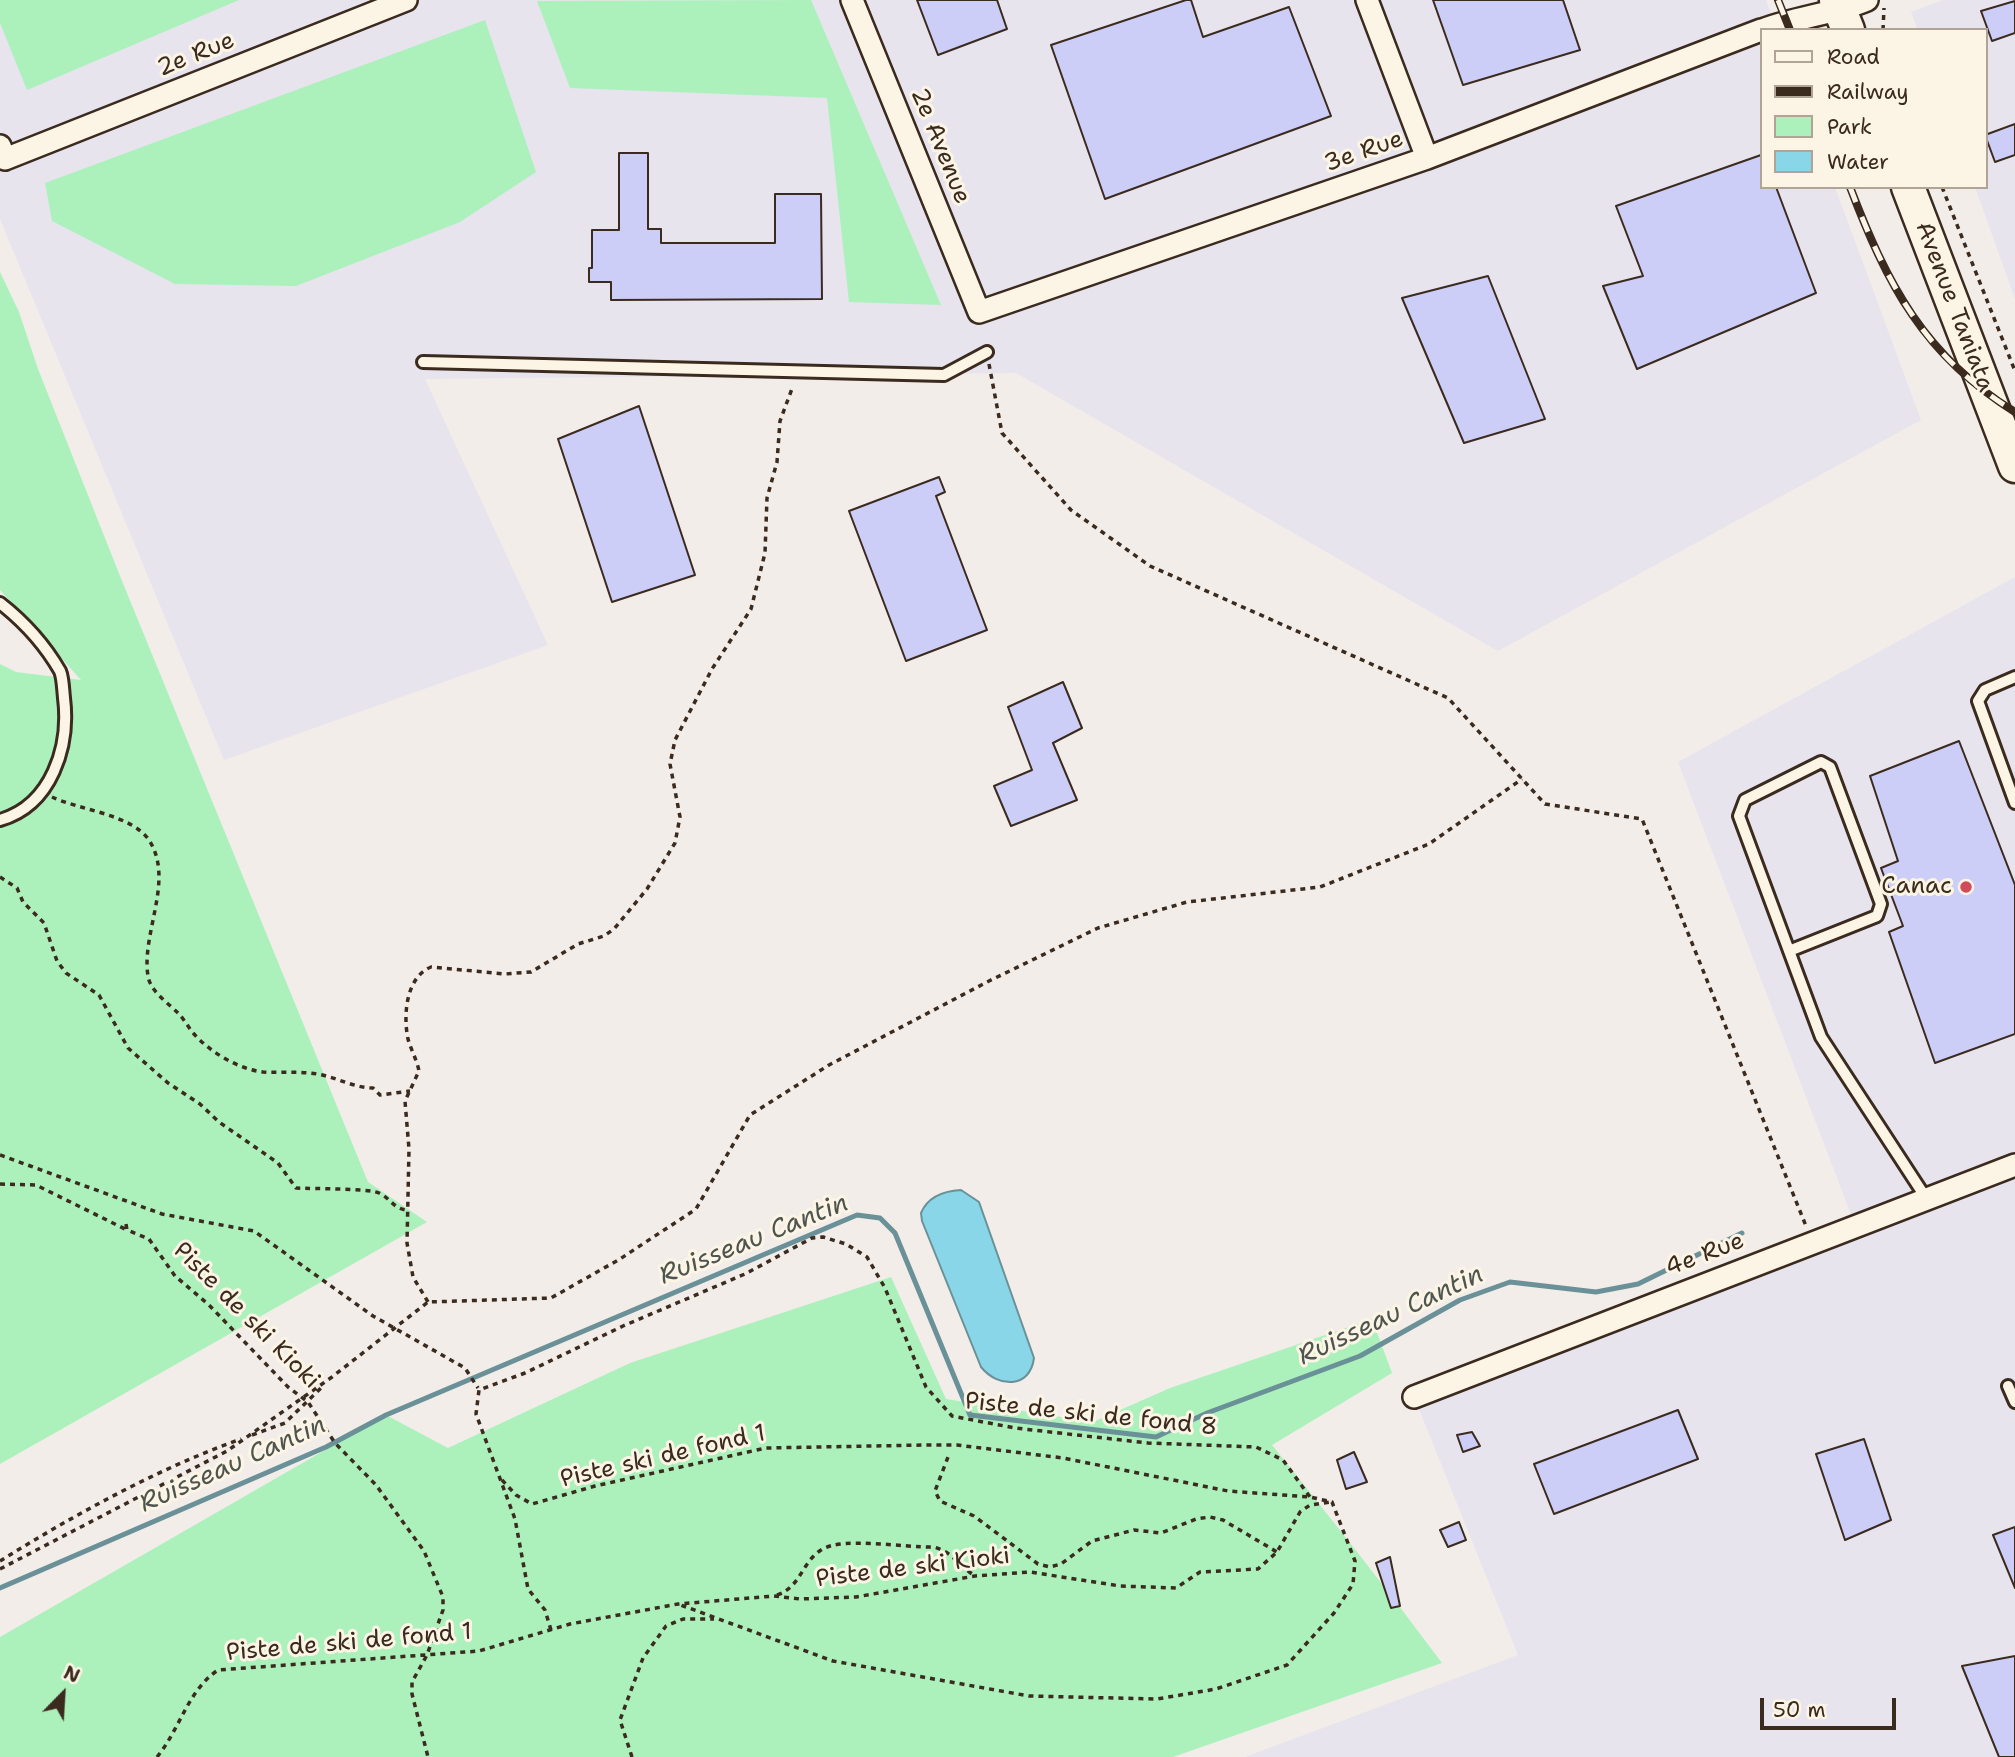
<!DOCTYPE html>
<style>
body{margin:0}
#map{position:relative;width:2015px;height:1757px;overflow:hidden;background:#f2ede9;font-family:"Shantell Sans",sans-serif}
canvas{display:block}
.legend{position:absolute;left:1760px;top:28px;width:228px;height:161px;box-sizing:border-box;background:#fcf5e5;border:2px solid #afa495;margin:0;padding:9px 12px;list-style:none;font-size:21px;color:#3b2a1e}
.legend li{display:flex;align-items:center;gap:14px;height:35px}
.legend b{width:35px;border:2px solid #afa495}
.north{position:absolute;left:28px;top:1659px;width:70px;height:70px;-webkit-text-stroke:5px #fcf5e5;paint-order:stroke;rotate:24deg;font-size:19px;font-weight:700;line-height:28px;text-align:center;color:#3b2a1e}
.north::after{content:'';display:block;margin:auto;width:24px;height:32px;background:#3b2a1e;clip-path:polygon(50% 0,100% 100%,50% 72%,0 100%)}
.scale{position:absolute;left:1760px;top:1698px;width:136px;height:32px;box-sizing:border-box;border:4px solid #3b2a1e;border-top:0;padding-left:9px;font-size:21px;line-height:24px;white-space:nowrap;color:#3b2a1e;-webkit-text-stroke:5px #fcf5e5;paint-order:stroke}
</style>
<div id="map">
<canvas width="2015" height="1757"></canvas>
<ul class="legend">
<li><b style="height:9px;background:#fcf5e5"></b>Road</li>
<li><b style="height:9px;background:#3b2a1e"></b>Railway</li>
<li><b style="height:19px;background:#acf1bc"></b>Park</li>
<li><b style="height:19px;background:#89d6e8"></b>Water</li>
</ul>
<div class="north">N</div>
<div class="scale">50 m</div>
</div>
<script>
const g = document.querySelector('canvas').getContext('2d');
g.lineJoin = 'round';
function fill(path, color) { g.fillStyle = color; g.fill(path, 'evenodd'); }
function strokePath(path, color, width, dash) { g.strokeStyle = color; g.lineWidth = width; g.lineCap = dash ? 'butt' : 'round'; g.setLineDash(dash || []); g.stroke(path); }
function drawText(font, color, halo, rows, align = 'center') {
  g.font = font + ' "Shantell Sans",sans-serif'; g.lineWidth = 6; g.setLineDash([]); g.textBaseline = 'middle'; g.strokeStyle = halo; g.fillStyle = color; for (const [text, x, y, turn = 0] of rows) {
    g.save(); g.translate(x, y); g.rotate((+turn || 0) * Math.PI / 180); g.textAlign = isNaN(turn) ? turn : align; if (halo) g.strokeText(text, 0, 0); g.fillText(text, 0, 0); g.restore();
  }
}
const built = new Path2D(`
 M0,0H1766L1777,30H1761V187H1835L1921,420L1498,651L1016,373L425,379L548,645L224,760L0,219Z
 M1943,0H2015V299L1975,187H1985V30H1918L1911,12Z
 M2015,577V1164L1855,1225L1678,762Z
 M2015,1167V1757H1245L1518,1655L1414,1397Z`);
const green = new Path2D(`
 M0,0H239L27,90L0,23Z
 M811,0L941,305L849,302L827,98L570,88L537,1Z
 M485,20L536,172L460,222L296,286L175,284L52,221L45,183Z
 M0,272L19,312L38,369L120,576L368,1182L427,1222L0,1464V664L16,672L81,680L0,590Z
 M891,1277L946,1399L1093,1422L1170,1388L1372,1319L1392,1373L1272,1445C1330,1517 1387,1589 1442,1663L1173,1757H0V1637L386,1415L448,1448L630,1363Z`);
const water = new Path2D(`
 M961,1190L979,1202L1034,1358C1030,1389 998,1388 981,1367L922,1221L921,1213C928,1196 944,1191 961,1190Z`);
const stream = new Path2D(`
 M0,1588L326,1447L386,1415L857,1215L880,1218L895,1233L970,1415L1156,1437L1207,1413L1360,1356L1460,1300L1510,1282L1596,1292L1638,1284L1742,1233`);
const building = new Path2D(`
 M917,0H997L1007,29L938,55Z
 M1186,0H1191L1203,37L1289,7L1331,116L1105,199L1051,45Z
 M1433,0H1563L1580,50L1463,85Z
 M2015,1V33L1992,41L1981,11Z
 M2015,124V155L1995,162L1985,135Z
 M619,153H648V229H661V243H775V194H821L822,299L611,300V282H589V268H592V230H619Z
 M1761,155V187H1776L1816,293L1637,369L1603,286L1643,276L1616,206Z
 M1488,276L1545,419L1464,443L1402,298Z
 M639,406L695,575L612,602L558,439Z
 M939,477L945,492L936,496L987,630L906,661L849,511Z
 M1063,682L1082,728L1053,743L1077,800L1011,826L994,786L1032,770L1008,707Z
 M1959,741L2015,885V1034L1935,1063L1889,932L1903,926L1881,868L1898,861L1870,776Z
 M1678,1410L1698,1459L1554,1514L1534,1464Z
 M1472,1432L1480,1446L1463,1452L1457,1435Z
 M1864,1439L1891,1520L1845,1540L1816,1454Z
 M1354,1452L1367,1482L1346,1489L1337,1460Z
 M1459,1522L1466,1540L1448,1547L1440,1530Z
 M2015,1527V1588L1993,1535Z
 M1390,1557L1400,1606L1391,1608L1376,1563Z
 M2015,1656V1757H1999L1962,1666Z`);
const path = new Path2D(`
 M1883,30L1884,8
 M1942,187L2015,371
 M989,364L1002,433L1071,510L1150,566L1448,698L1545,804L1642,819L1806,1226
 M52,797C79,810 131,814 149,840C175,880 141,933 148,976C150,991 168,1003 178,1013C184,1019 188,1027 194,1034C210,1052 238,1069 263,1072C281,1073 299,1071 317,1074C336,1077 354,1088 373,1088L380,1095L410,1091
 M0,877L17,888L23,902L44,923L57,961L66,973L99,995L128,1048L168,1083L200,1104L219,1122L278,1163L296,1188C313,1189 367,1188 379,1193C390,1198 393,1208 406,1210
 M0,1155L162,1214L254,1231L373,1316L465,1368L478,1388
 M0,1184L36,1185L127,1230
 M126,1224L127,1230L149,1239L175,1276L209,1305L288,1387L308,1402L335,1443L376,1485L424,1551L443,1597V1610L427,1655L412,1682V1694L428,1757
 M428,1302L413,1277L407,1243L409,1149L405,1101L419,1071C417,1060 411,1050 408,1039C403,1015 406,977 431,967L505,974L531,972L578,944L604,936L614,929L647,889L675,843L680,817L670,764L675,740L712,669L751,609L765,553L767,498L777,462L780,421L793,386
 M252,1435L285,1423L324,1385
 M948,1457L935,1491L940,1501L974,1516L1038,1564L1050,1567L1061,1564L1092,1541L1134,1530L1161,1533L1196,1519L1210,1517L1223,1520L1277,1552
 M502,1480L516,1495L532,1504L595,1486L766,1448L925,1445H957L1063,1458L1228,1491L1310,1497L1332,1502L1355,1561L1353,1584L1334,1613L1287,1665L1216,1689L1157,1699L1029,1696L833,1661L678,1604
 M0,1561C76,1514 157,1469 241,1439
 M0,1569L227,1451L332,1377L428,1302L551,1298L620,1259L696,1209L750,1115L829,1065L989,981L1098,928L1187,902L1320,887L1429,844L1522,779
 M777,1595C801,1587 801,1563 821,1550C841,1536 906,1548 933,1547C952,1551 959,1566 975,1576
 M551,1630L545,1610L528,1589L515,1519L476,1414L479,1390L525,1373L623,1326L745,1274L812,1238L823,1237L846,1244L867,1257L885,1288L926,1387L952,1416L1015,1428L1148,1443L1256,1447L1283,1460L1310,1497
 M157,1757C180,1729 188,1690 218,1670L479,1651L570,1624L678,1604L774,1596L800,1599L856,1597L975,1576L1030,1572L1120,1586L1176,1588L1200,1572L1258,1569L1277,1552L1300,1512L1310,1505L1330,1502
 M632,1757L620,1720L643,1658L666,1626L683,1619H714`);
const lane = new Path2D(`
 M423,362L944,375L987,352
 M0,603C23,621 45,645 60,671C63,678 63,689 64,698C70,746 52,805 0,820
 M2015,677L1985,690L1978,701L2015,803
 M1789,951L1877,916L1881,904L1830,767L1821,762L1745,800L1739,816L1821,1037L1926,1198
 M2008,1386L2015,1402`);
const street = new Path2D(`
 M852,0L979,312L1427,158L1761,30
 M1367,0L1427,158
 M1762,30C1797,17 1833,14 1867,0
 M0,146L5,159L406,0
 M1414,1397L2015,1165`);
const secondary = new Path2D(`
 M1836,0L1848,30
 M1908,187L2015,466`);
const rail = new Path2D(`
 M1778,0L1790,30
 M1850,187C1887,284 1924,356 2015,412`);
const markers = [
 [1966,887,7,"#d1495b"]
];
const streetNames = [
 ["2e Rue",196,55,-22],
 ["2e Avenue",940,146,68],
 ["3e Rue",1364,152,-19],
 ["Avenue Taniata",1954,307,69],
 ["4e Rue",1705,1255,-21],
 ["Piste de ski Kioki",246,1316,45],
 ["Piste de ski de fond 8",1091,1415,6],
 ["Piste ski de fond 1",663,1457,-13],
 ["Piste de ski Kioki",913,1568,-7],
 ["Piste de ski de fond 1",349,1643,-5]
];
const poiNames = [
 ["Canac",1952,887]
];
const waterNames = [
 ["Ruisseau Cantin",754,1240,-22],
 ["Ruisseau Cantin",1391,1316,-25],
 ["Ruisseau Cantin",233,1465,-24]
];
fill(built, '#e7e4ed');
fill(green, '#acf1bc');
fill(water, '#89d6e8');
strokePath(water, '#6a9197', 2);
strokePath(stream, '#6a9197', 5);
fill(building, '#cccef7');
strokePath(building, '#3b2a1e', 2);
strokePath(lane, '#3b2a1e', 16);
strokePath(street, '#3b2a1e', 26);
strokePath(secondary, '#3b2a1e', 37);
strokePath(path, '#3b2a1e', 3.5, [5, 5]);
strokePath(lane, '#fcf5e5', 10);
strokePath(street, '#fcf5e5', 21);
strokePath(secondary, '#fcf5e5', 32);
strokePath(rail, '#3b2a1e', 8);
strokePath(rail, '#fcf5e5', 5, [16]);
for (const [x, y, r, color] of markers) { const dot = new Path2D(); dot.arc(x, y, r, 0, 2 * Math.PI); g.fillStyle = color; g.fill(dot); strokePath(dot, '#fcf5e5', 2.5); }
drawText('24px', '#3b2a1e', '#fcf5e5', streetNames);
drawText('24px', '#3b2a1e', '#fcf5e5', poiNames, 'right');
drawText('italic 26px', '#4e5550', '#fcf5e5', waterNames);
</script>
